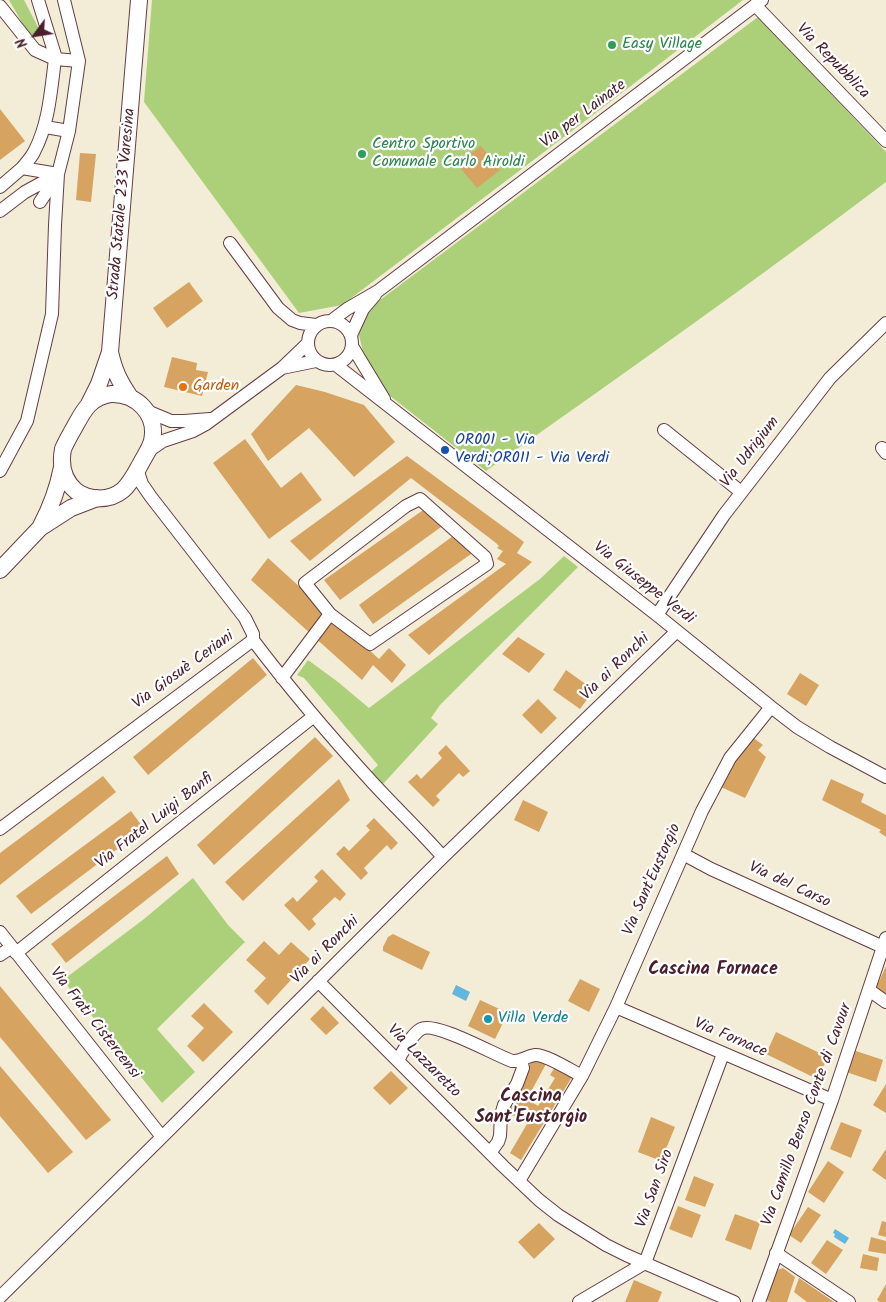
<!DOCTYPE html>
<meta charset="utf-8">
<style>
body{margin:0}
#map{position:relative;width:886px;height:1302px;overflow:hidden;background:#f3ecd6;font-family:Kalam,sans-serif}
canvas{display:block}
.north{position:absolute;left:10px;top:10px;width:50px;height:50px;-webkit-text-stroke:4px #fff;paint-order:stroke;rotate:239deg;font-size:14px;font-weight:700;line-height:20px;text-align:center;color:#4a1f2b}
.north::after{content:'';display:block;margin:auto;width:18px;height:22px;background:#4a1f2b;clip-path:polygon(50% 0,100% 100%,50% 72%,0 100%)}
</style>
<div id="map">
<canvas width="886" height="1302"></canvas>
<div class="north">N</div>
</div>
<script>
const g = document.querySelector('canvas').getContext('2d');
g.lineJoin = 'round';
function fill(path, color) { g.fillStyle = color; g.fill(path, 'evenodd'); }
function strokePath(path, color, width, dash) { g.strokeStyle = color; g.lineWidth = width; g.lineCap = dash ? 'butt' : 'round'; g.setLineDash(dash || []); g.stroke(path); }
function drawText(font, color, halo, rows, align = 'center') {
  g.font = font + ' Kalam,sans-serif'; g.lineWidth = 4.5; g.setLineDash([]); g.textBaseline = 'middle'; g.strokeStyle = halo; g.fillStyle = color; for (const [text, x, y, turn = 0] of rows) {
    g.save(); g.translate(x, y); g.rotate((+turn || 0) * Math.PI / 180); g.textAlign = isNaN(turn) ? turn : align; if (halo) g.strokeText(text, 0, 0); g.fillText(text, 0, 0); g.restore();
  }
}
const green = new Path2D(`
 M9,0H24L39,29V35L34,36L28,33Z
 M152,0H743L593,115L342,305L299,313L144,102Z
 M758,17L886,152V182C755,281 620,376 486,471L413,414L389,395L364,356L359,335L360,324L372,306Z
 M564,556L578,567L440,705L431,718L438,724L383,784L371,772L378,765L304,678L297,675L308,660L338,682L369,708L540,579Z
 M193,878L228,925L245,942L157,1029L195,1072L162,1103L63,980L144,919Z`);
const water = new Path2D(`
 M456,985L470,992L466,1001L452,994Z
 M835,1229L849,1238L845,1244L834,1237L835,1234L833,1233Z`);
const building = new Path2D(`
 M0,109L25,141L0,160Z
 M481,146L500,170L477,188L457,164Z
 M80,153L96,154L91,202L76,200Z
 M189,282L203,301L167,328L153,308Z
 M172,357L197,363L196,370L208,372L202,396L164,387Z
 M296,385L325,392L364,405L395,442L354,477L309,428L268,461L251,434Z
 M245,439L281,488L301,472L322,500L269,539L213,463Z
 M407,456L524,542L517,553L532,562L429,655L408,635L506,564L497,559L503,551L497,548L499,546L496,543L411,478L310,561L290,541Z
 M426,508L441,527L340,600L324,580Z
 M453,536L471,554L373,624L359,605Z
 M268,558L379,659L389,648L406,665L392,683L373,665L362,680L251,580Z
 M518,637L545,654L529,673L502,654Z
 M253,658L267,675L148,775L133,757Z
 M566,670L594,690L580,709L553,690Z
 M800,673L819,685L806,706L787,694Z
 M538,699L557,718L541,734L522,715Z
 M751,736L763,745L758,750L766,757L745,798L721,787L732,762Z
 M315,737L333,756L214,865L197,845Z
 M446,745L470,771L463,777L459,773L436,796L440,800L433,807L408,782L417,774L421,779L442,758L438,753Z
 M103,776L116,792L0,885V853Z
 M339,779L350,800L243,901L225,882Z
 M831,779L864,794L861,802L886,815V837L879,832L881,830L822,800Z
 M523,800L548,812L539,832L514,820Z
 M131,811L144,829L31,914L16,896Z
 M374,818L398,843L391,850L387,845L364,868L368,873L361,880L336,854L344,846L349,851L370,830L366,826Z
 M167,856L179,874L66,963L51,944Z
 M322,869L346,894L340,901L335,897L312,919L316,924L309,931L284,905L293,897L297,902L318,881L314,877Z
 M393,934L430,952L422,970L383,951V947L388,937Z
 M264,941L279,955L291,942L310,959L268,1005L254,991L266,978L246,960Z
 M886,966V995L876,988Z
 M580,979L600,989L589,1012L568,1001Z
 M0,986L111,1120L86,1140L0,1037Z
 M480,1000L508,1013L495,1039L468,1026Z
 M204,1003L233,1032L203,1062L187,1046L204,1028L191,1016Z
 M323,1006L339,1023L326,1035L310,1019Z
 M776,1032L828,1057L817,1079L766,1054Z
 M853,1050L883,1060L876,1082L846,1072Z
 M535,1055L546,1064L527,1099L538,1106L555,1078L550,1075L555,1067L572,1077L521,1160L510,1153L527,1124L505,1111Z
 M0,1066L73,1152L48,1173L0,1116Z
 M391,1071L408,1088L390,1105L373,1088Z
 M886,1084V1113L873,1105Z
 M651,1117L675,1127L661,1161L638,1152Z
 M841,1122L862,1130L851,1158L830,1149Z
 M886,1149V1180L872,1170Z
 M828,1161L844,1172L824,1203L808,1192Z
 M694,1176L714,1184L705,1207L685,1200Z
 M678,1206L701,1215L692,1238L669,1229Z
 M808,1207L821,1215L801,1243L789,1235Z
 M735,1214L760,1223L751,1250L725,1240Z
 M882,1221L886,1222V1237L878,1235Z
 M539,1223L555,1239L534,1259L518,1242Z
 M871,1237L886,1241V1254L868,1251Z
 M827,1240L843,1250L826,1274L811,1263Z
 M863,1254L879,1258L877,1271L860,1268Z
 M783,1268L795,1277L787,1302H771L766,1300L777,1270Z
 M799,1278L834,1302H807L794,1292Z
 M634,1280L662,1292L658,1302H625Z
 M886,1284V1302H880L877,1300Z`);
const minor = new Path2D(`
 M755,5L886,141
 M0,6L35,50L55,59L79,61
 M45,127L69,131
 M22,168C26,163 31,158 34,152C49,124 51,90 55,59V55L38,0
 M0,187L22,168L58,174
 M40,202L57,176
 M0,211L25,192L58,174
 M230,243L278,308L292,320L300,323L316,325
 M308 343a22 22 0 1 1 44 0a22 22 0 1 1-44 0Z
 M331,321L347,309L378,291L762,0
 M351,335L363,309L375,295
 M352,346L384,399
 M336,365L657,615L771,707L797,727L830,747L886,777
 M282,368L316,361
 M147,411L171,421H184L210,419
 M664,430L741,492
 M882,448L886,453
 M147,452L163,441L193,431L206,424L282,368L308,343
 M137,469L142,484L151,497L245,618L253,634V640
 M0,471L27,421L52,314L55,225L58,174L69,131L79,61L64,0
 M657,615L724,515L830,378L886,323
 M253,640C290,689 330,736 372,782C395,807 420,831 443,857
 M282,678L330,614L370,644L487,564L485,557L420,499L406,506L305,583L330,614
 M0,829L253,640
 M683,854L711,869L883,947
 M0,932L162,1137
 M16,953L314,716
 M0,955L12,947
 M318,981L503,1166L539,1200L558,1215L606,1245L626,1255L734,1302
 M869,990L886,1002
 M616,1007L832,1100
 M398,1060C404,1050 411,1035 421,1029C435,1021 495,1055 512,1061C521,1062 526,1056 535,1055C545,1054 572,1071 582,1076
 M490,1153L498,1142L500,1136L501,1115L504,1105L517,1084L523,1068L521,1060
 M519,1181L582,1076L616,1007L702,811L730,758L771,707
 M776,1253L849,1302
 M0,1297L162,1137L443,857L677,631
 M579,1302L645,1263L723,1054
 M759,1302L832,1100L886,938`);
const major = new Path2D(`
 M110,352C114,370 119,381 130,397
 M111,394C136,393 158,414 152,441C150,449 144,457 140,465C135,474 130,484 123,490C110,501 90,501 76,491C63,480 60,465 63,449C66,442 70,435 74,428C84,410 89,398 111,394Z
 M89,404L99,384L110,352L139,0
 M41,526C51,507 58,488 62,467
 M0,570L40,528L71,508L97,498`);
const markers = [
 [612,45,5,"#2e9e5b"],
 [362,154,5,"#2e9e5b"],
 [183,387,5,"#e8710a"],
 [445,450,5,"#1a4fb4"],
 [488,1019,5,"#0f9aa8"]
];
const leisureNames = [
 ["Easy Village",622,45],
 ["Centro Sportivo",372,145],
 ["Comunale Carlo Airoldi",372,163]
];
const streetNames = [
 ["Via Repubblica",832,62,46],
 ["Via per Lainate",584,115,-37],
 ["Strada Statale 233 Varesina",123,204,-85],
 ["Via Udrigium",751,453,-52],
 ["Via Giuseppe Verdi",643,584,38],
 ["Via ai Ronchi",616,668,-44],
 ["Via Giosuè Ceriani",184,671,-36],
 ["Via Fratel Luigi Banfi",155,822,-38],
 ["Via Sant'Eustorgio",653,880,-66],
 ["Via del Carso",789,886,25],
 ["Via ai Ronchi",326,951,-45],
 ["Via Frati Cistercensi",94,1024,52],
 ["Via Fornace",730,1039,23],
 ["Via Lazzaretto",423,1062,45],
 ["Via Camillo Benso Conte di Cavour",808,1115,-70],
 ["Via San Siro",656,1189,-70]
];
const foodNames = [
 ["Garden",193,387]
];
const transitNames = [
 ["OR001 - Via",455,441],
 ["Verdi;OR011 - Via Verdi",455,459]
];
const cultureNames = [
 ["Villa Verde",498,1019]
];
const neighbourhoodNames = [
 ["Cascina Fornace",713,971],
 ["Cascina",531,1098],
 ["Sant'Eustorgio",531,1119]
];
fill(green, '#acd07a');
fill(water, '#61b7dd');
fill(building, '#d7a360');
strokePath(minor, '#633e45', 14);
strokePath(major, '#633e45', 18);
strokePath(minor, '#fff', 12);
strokePath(major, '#fff', 16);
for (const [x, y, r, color] of markers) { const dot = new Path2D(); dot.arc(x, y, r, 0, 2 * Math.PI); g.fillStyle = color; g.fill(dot); strokePath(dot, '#fff', 2); }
drawText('16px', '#27864d', '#fff', leisureNames, 'left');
drawText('16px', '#4a1f2b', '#fff', streetNames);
drawText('16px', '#c56008', '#fff', foodNames, 'left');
drawText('16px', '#164399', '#fff', transitNames, 'left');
drawText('16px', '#0d838f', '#fff', cultureNames, 'left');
drawText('bold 18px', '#4a1f2b', '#fff', neighbourhoodNames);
</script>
